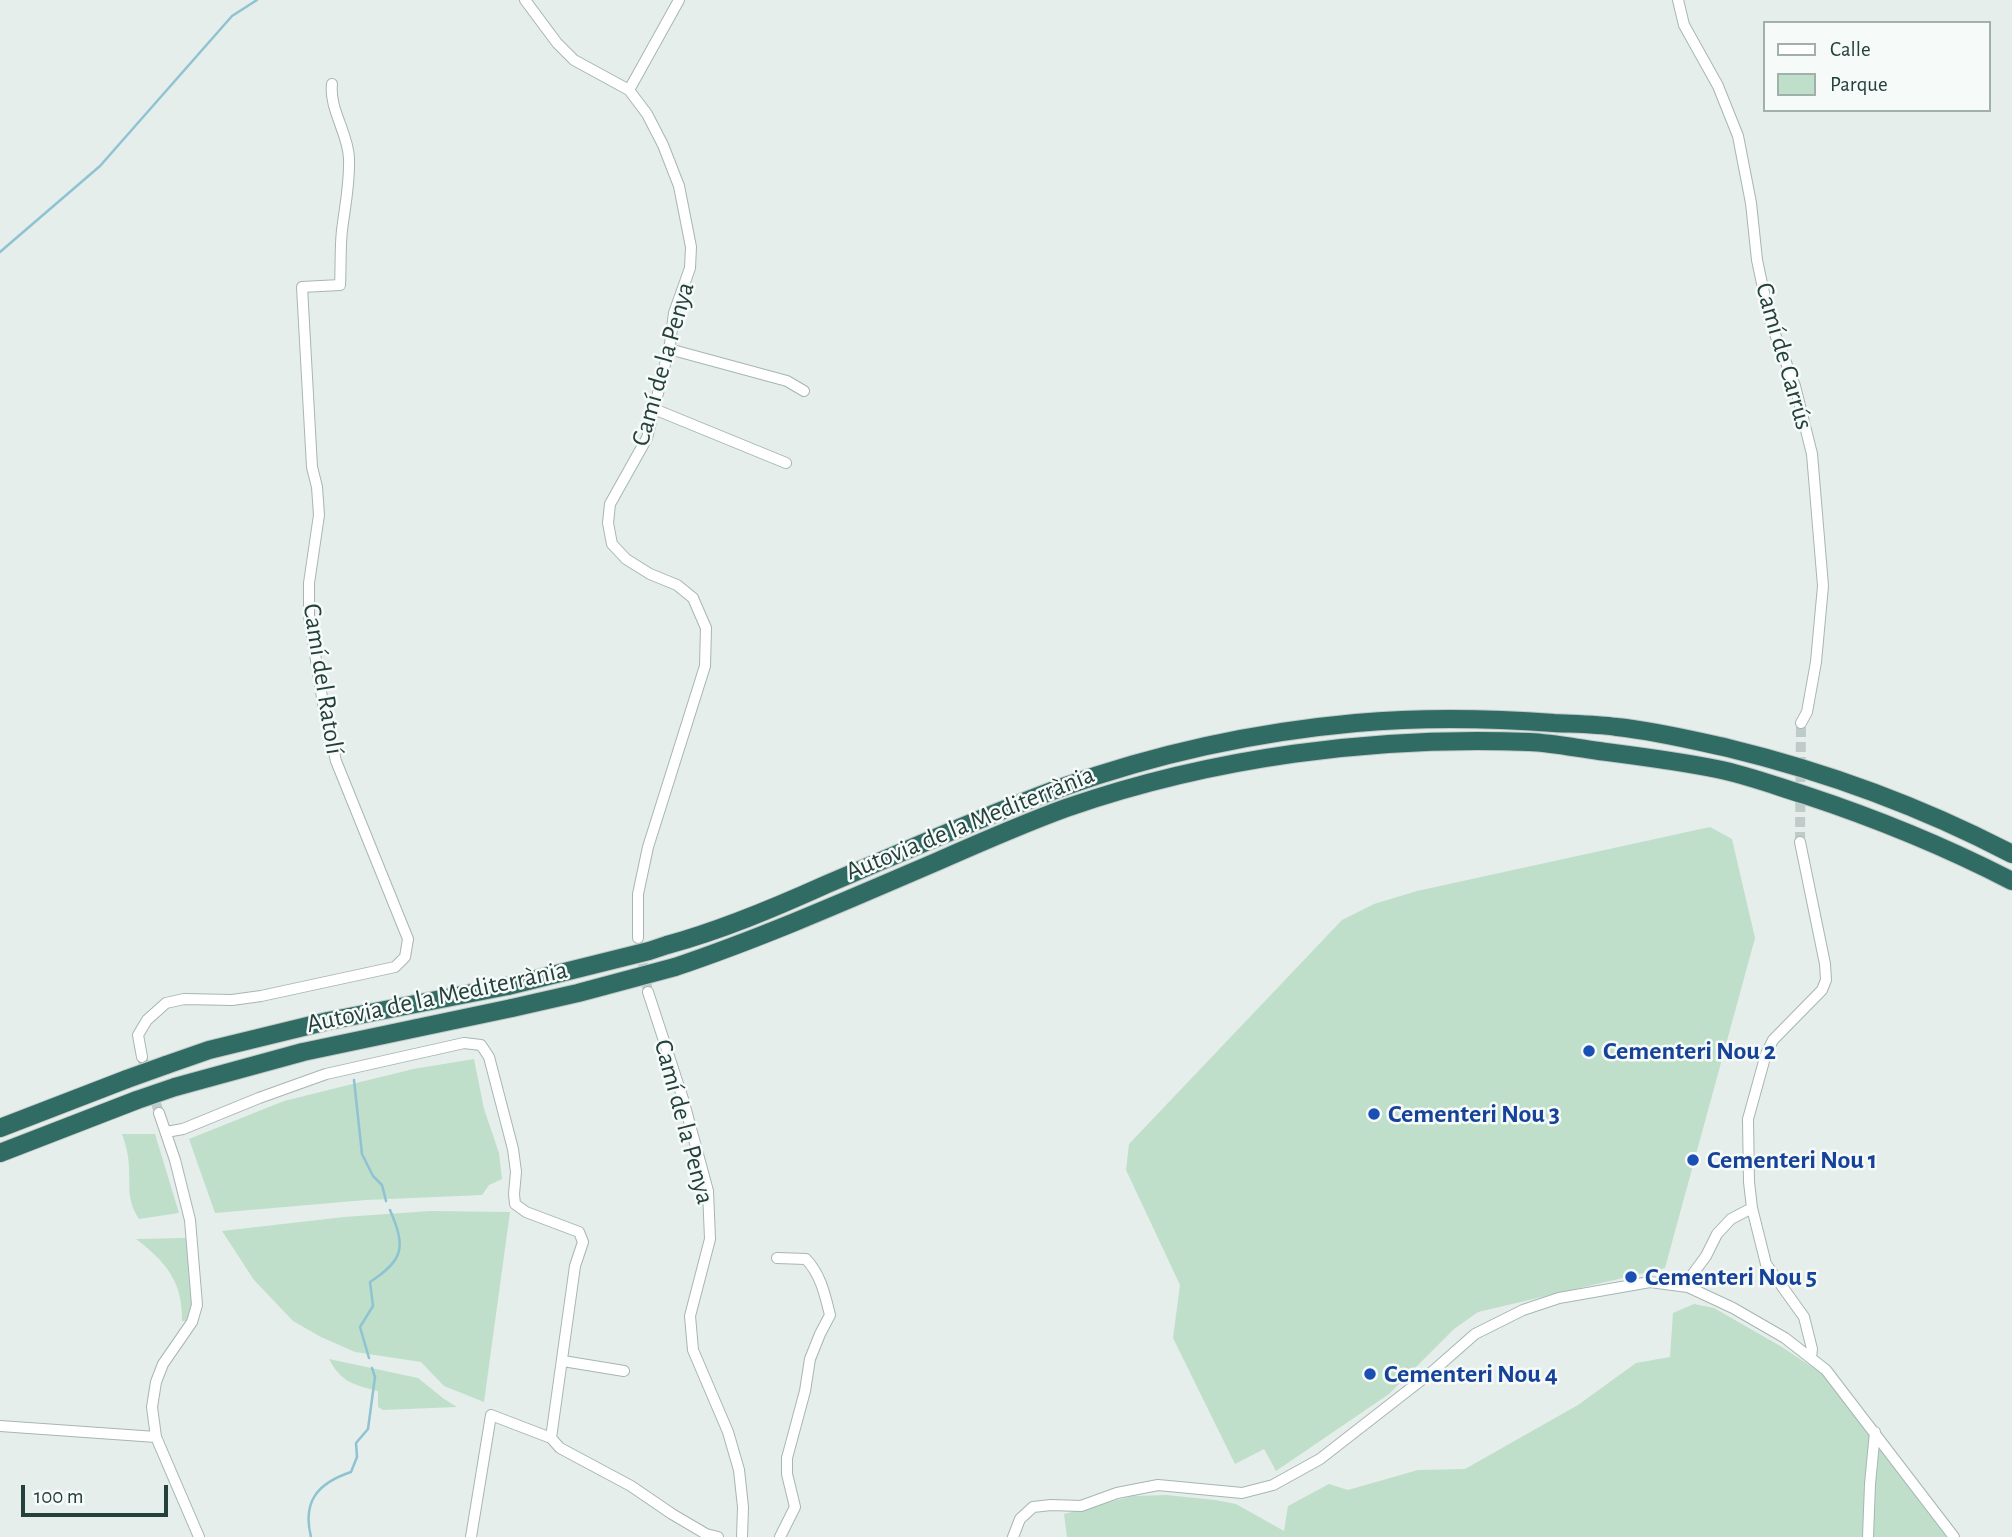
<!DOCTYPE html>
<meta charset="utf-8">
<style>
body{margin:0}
#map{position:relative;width:2012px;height:1537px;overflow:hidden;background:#e5eeeb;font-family:"Alegreya Sans",sans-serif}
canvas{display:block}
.legend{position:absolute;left:1763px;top:21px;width:228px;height:91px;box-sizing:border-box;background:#f6faf9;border:2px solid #a2b0ad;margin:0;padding:9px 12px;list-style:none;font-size:21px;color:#24403b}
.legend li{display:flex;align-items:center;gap:14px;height:35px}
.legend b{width:35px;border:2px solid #a2b0ad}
.scale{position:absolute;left:21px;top:1485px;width:147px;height:32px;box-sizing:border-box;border:4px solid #24403b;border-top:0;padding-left:9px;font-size:21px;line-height:24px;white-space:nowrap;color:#24403b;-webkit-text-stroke:5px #f6faf9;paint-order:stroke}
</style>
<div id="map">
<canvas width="2012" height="1537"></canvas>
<ul class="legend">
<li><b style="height:9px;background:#fff"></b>Calle</li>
<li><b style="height:19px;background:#bfdfca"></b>Parque</li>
</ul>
<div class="scale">100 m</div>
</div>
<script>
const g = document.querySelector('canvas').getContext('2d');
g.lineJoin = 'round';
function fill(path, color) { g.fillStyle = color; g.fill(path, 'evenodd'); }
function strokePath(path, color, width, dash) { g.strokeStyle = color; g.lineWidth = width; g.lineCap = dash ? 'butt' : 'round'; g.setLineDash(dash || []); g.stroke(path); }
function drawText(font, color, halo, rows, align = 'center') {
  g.font = font + ' "Alegreya Sans",sans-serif'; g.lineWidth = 5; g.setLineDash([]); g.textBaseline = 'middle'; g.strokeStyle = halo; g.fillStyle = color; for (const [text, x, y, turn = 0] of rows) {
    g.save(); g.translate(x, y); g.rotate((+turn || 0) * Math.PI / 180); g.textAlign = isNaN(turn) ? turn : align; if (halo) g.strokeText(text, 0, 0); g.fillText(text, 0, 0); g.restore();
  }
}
const green = new Path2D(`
 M1710,827L1732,839L1755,938L1665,1268L1478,1312L1454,1329L1389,1394L1276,1471L1264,1449L1235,1464L1173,1338L1180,1285L1126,1170L1129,1144L1342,920L1374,904L1417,891Z
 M474,1059L484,1109L499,1153L502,1179L489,1185L482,1195L366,1200L215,1213L189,1139L284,1101L413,1069Z
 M122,1134H155L179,1213L139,1219C127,1200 130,1190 129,1169C129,1157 126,1145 122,1134Z
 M430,1211L510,1212L484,1402L444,1386L421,1362L355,1352L321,1337L293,1321L254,1280L222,1231L344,1217Z
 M186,1238L192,1299L189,1321H182C183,1282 166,1262 136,1239Z
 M1694,1304L1714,1308L1782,1347L1821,1373L1833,1386L1947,1537H1067L1064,1514L1133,1496L1166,1495L1215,1500L1236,1504L1284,1531L1288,1506L1329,1484L1348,1490L1418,1470L1465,1469L1578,1405L1636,1363L1670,1357L1673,1313Z
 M329,1359L418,1378L444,1399L457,1407L383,1410L378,1407V1391C354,1385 341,1382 329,1359Z`);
const stream = new Path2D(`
 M0,252L100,166L232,16L257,0
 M354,1080L362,1154L373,1176L382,1185L386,1201
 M369,1358L360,1327L373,1306L370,1282C404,1260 406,1247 390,1210
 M311,1537C302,1501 318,1483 351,1472L357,1457L356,1443L368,1429L375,1377L372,1368`);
const streetTunnel = new Path2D(`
 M1800,842L1801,723
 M640,949L648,992
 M142,1057L159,1113`);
const street = new Path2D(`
 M525,0L557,43L574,60L629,90L647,114L663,145L679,186L691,247L690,268L674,313L670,344L647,438L610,504L608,523L612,544L626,559L650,574L677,585L693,598L706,628L705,666L648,847L638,894V938
 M1678,0L1684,25L1718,86L1738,136L1751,203L1757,260L1770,321L1795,386L1812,454L1823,586L1816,662L1807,712L1801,723
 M629,90L679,0
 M669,349L787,381L804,391
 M654,409L786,463
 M1800,842L1825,964L1826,980L1822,990L1773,1040L1766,1054L1748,1119L1749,1182L1752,1208L1766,1264L1804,1317L1812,1349L1811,1358
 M648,992L683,1099L708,1191L710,1239L690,1316L693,1350L728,1432L739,1470L743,1507L742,1537
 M142,1057L138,1035L147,1020L166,1003L184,999L232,1000L261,996L395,967L405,957L408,939L336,761L324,710L309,616V583L319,515L317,487L312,467L302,287L340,285C341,267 340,248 342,230C345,206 350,183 349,158C348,133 329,109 332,84
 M159,1113L175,1160L190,1220L197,1305L192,1322L163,1364L156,1382L152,1407L156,1437L199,1537
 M166,1132L183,1129L259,1098L326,1074L464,1043L481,1045L489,1057L513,1149L516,1172L514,1194L515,1204L526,1212L579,1232L583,1242L575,1266L551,1438
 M777,1258L806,1259C821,1275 825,1295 830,1315L820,1334L810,1359L805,1391L787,1458V1474L795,1507L780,1537
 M1688,1287L1692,1275L1706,1256L1717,1234L1731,1219L1752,1208
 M563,1361L624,1371
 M0,1426L156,1437
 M471,1537L491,1415L551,1438L560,1448L631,1486L672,1514L706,1534L718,1537
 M1013,1537L1020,1519L1033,1507L1051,1505L1081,1506L1117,1493L1158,1485L1242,1493L1273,1485L1320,1459L1433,1371L1475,1334L1523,1310L1559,1298L1650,1282L1688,1287L1733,1308L1785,1338L1826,1370L1954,1537
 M1868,1537L1870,1484L1875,1432`);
const highway = new Path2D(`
 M667,945C722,930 774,908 825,885C903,852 981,817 1060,788C1155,754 1256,732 1356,723C1422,717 1488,718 1554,723C1575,724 1596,724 1617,727C1655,731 1692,740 1728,748C1827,772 1922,807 2012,854
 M675,967C764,937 850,899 936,862C979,843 1022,824 1066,808C1213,757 1374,736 1529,742C1553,743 1576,748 1599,751C1638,756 1678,761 1717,769C1747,775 1776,786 1805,795C1878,819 1944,846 2012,881
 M166,1065L209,1050L328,1021L508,986
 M175,1087L303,1052L512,1008
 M0,1128L127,1079
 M0,1153L137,1100`);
const highwayBridge = new Path2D(`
 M508,986L649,951L667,945
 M512,1008L578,993L675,967
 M127,1079L166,1065
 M137,1100L175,1087`);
const markers = [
 [1589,1051,7,"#1a4fb4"],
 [1374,1114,7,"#1a4fb4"],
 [1693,1160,7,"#1a4fb4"],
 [1631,1277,7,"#1a4fb4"],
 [1370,1374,7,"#1a4fb4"]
];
const streetNames = [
 ["Camí de Carrús",1784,356,74],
 ["Camí de la Penya",663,364,-74],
 ["Camí del Ratolí",323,679,81],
 ["Autovia de la Mediterrània",970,823,-22],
 ["Autovia de la Mediterrània",437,997,-12],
 ["Camí de la Penya",684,1122,75]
];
const transitNames = [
 ["Cementeri Nou 2",1603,1051],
 ["Cementeri Nou 3",1388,1114],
 ["Cementeri Nou 1",1707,1160],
 ["Cementeri Nou 5",1645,1277],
 ["Cementeri Nou 4",1384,1374]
];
fill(green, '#bfdfca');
strokePath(stream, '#8fc3d2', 2.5);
strokePath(streetTunnel, '#becbc8', 10, [10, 5]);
strokePath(street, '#a7b6b3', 12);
strokePath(highway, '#c2cac8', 20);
strokePath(street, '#fff', 10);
strokePath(highway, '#306c64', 18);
strokePath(highwayBridge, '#c2cac8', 20, []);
strokePath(highwayBridge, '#306c64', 18);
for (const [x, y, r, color] of markers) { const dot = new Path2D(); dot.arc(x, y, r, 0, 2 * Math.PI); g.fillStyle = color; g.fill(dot); strokePath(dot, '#f6faf9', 2.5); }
drawText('26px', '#24403b', '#f6faf9', streetNames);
drawText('bold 26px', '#164399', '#f6faf9', transitNames, 'left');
</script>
